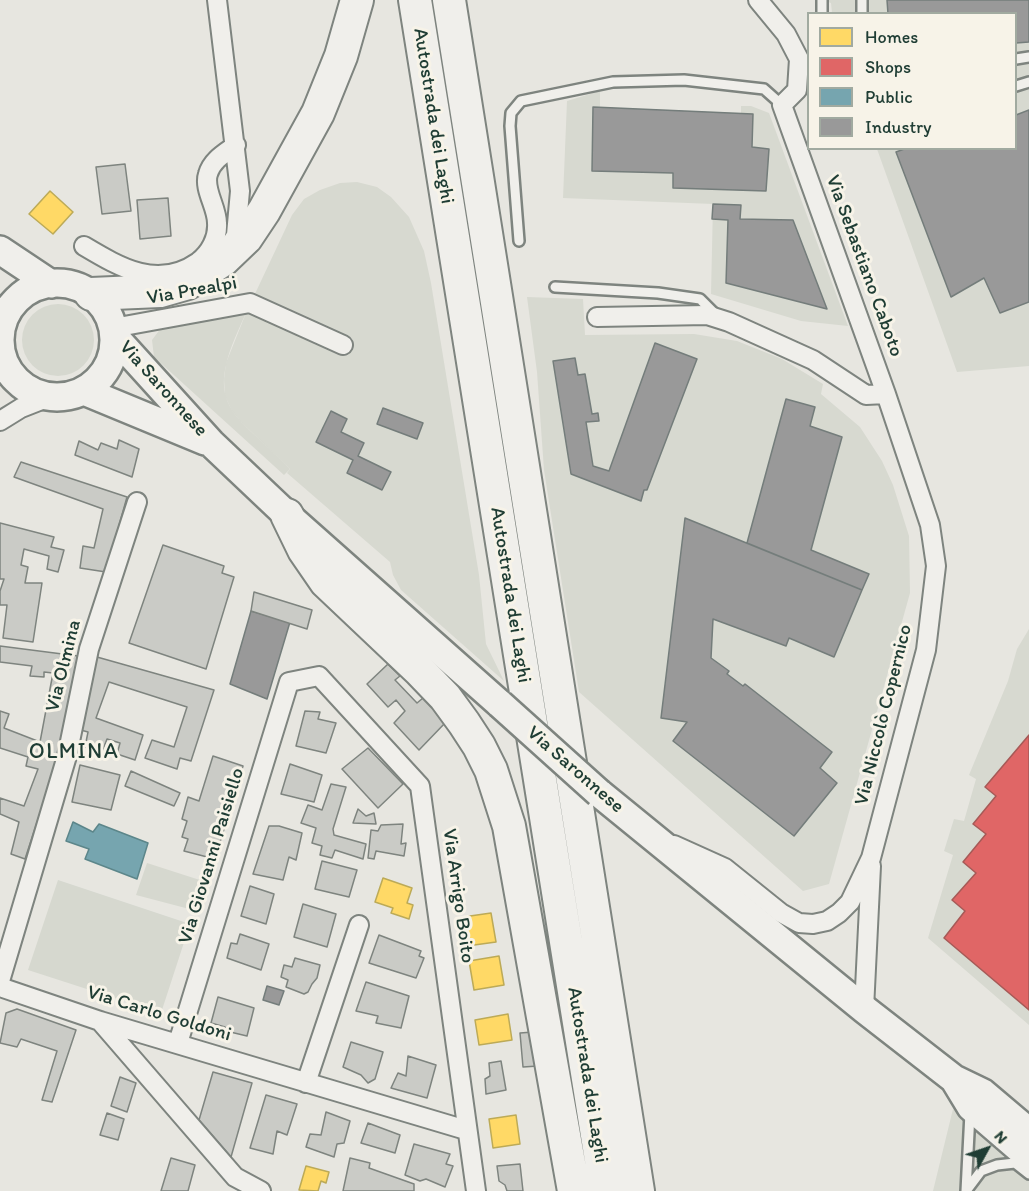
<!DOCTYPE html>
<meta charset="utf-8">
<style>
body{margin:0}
#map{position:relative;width:1029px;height:1191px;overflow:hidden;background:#e7e6e0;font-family:Itim,sans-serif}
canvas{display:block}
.legend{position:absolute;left:807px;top:12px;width:210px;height:138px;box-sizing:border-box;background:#f7f3e8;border:2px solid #a1aaa0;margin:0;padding:8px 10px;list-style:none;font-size:18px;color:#1f3d34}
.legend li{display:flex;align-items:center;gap:12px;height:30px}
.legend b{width:30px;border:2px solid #a1aaa0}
.north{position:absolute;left:957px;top:1119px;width:60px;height:60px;-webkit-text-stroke:4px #f7f3e8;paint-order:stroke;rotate:50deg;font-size:16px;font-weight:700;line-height:24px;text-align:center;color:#1f3d34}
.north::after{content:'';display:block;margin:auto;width:21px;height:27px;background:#1f3d34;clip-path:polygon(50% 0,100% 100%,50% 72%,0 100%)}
</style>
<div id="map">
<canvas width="1029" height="1191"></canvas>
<ul class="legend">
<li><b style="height:16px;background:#ffd966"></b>Homes</li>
<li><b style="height:16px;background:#e06666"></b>Shops</li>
<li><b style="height:16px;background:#76a5af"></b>Public</li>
<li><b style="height:16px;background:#999"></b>Industry</li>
</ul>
<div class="north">N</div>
</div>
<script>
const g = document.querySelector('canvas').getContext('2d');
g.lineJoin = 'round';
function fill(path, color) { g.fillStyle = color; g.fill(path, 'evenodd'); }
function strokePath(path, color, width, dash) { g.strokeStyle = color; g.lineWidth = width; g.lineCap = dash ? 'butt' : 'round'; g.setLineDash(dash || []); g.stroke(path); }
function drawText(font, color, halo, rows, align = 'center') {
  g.font = font + ' Itim,sans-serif'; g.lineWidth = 6; g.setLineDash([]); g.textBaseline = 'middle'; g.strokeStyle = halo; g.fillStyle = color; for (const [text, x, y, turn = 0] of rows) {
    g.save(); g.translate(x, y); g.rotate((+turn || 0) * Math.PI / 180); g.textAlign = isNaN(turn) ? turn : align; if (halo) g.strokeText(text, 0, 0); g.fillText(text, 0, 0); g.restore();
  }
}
const built = new Path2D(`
 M822,0H1029V366L957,372L877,149L1016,148V14L832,13L831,3Z
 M600,91V107L741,113V106H751L769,113L848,326L801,321L711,294L713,204L563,198L567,101Z
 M357,182L377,187L391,197L409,217L424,251L431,283L479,575L486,644L504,681L401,590L393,575L390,562L287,473L290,469L240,421L232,411L225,396L224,379L226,363L246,313L292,215L304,199L320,190L340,183Z
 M527,297L583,299L585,335L694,334L737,341L782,359L823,384L821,394L860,427L882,461L893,485L909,536L910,593L829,884L803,891L579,692L544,470L537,372Z
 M1029,629V1025L928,938L953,855L944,851L954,819L964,821L976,779L969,775L1008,681L1017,649Z
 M953,1109L1029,1171V1191H933Z`);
const green = new Path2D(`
 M22 340a36 36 0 1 1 72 0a36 36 0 1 1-72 0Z
 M246,313C239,329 230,347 226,365C218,399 233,415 257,437C268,447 279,458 290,469L284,475L154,357L152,340L161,328Z
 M147,863L206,882L197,911L136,895Z
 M58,880L190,924L161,1013L28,970Z`);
const homes = new Path2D(`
 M50,191L73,212L53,234L29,214Z
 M383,878L412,888L407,903L413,905L409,919L391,913L393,908L375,902Z
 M491,913L496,942L467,946L463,917Z
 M499,956L504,985L474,990L469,961Z
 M508,1014L512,1040L479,1045L475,1020Z
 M516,1115L520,1144L493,1148L489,1119Z
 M306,1166L329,1172L326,1183L321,1181L318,1191L299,1190Z`);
const shops = new Path2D(`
 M1029,735V1010L944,938L965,911L952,900L976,873L963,862L986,834L973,824L996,796L985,787Z`);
const public = new Path2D(`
 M73,822L93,832L99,824L148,843L137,879L85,859L89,849L66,841Z`);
const industry = new Path2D(`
 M887,0H1029V42L1016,43V14H888Z
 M593,107L753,114L752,147L769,149L766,191L673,188V173L592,171Z
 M1029,110V302L1000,313L984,278L951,297L896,152L907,148H1016V115Z
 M713,204L741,205L740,219L793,220L827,309L726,283L728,220L712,219Z
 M655,343L697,359L647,490H644L641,501L571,474L553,361L575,358L578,375L585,374L592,414L598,413L599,421L586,422L593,466L609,471Z
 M786,399L815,407L810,426L842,437L811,550L869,574L862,590L747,543Z
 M383,408L423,423L417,439L377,424Z
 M331,411L347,419L341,432L364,443L358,456L391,472L382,490L347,473L353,460L316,442Z
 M685,518L862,590L834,657L789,638L786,646L713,619L711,658L729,671L727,674L743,686L745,684L832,752L820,768L837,783L794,836L673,741L687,722L661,718Z
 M251,611L290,622L267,699L230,684Z
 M267,986L284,991L279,1005L263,1000Z`);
const building = new Path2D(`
 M125,164L131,211L102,214L96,167Z
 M168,198L171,236L140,239L137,200Z
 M119,440L139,449L132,477L75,455L79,441L98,450L101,443L117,449Z
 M21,462L127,497L106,572L80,568L83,546L94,548L103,509L14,477Z
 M0,523L54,537L51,547L64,550L58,572L47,569L49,556L24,549L21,565L28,567L25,583H42L33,642L3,638L7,605H0V591L4,579H0Z
 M163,545L224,566L222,573L234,577L206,669L129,643Z
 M254,592L312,610L307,629L251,611Z
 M0,646L78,656L61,749L25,859L11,854L19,822L0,814V798L24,806L38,769L26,766L28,757L0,748V711L9,714L4,728L40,742L53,673L44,672V677L30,676L32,666L0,662Z
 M97,657L214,690L191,761L180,758L177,769L145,758L152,740L174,747L187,707L109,682L96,718L143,735L135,760L117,754L120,743L107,739L102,752L85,747L88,732L77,729Z
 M388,664L400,676L395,680L417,703L423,698L446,722L419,750L394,723L405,711L396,700L388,707L367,684Z
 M305,711L320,712L318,719L336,723L326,753L296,746Z
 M368,748L403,784L378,808L342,769Z
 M213,756L243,766L215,859L184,851L188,839L182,837L187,821L182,819L188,797L199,801Z
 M290,764L322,775L314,802L281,794Z
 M80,765L120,775L111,810L72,802Z
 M131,771L180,793L174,806L125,786Z
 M331,784L346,787L333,829L334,835L366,844L363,859L335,850L332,858L320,855L322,846L312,843L316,828L301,823L308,805L322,810Z
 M358,809L366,816L374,813L376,824L353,823Z
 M403,824L401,844L406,843L404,856L376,851L374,859L368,858L371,830L378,831L381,825Z
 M269,826H279L302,833L296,860L289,857L283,880L253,874Z
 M322,861L357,870L349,897L315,889Z
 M250,886L274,894L266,924L241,916Z
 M303,904L336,914L327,947L294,937Z
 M240,934L269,944L261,970L227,958L231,943L237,944Z
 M379,935L421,951L419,956L424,958L416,978L369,963Z
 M295,958L320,965L317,978L312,984L308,992L304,994L286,987L288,980L281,977L284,965L292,967Z
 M366,982L409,996L401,1028L376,1023L378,1016L356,1011Z
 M218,997L254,1008L247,1036L226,1031L225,1027L211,1023Z
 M17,1009L76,1030L52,1102L42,1100L57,1051L21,1039L17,1047L0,1043L6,1013Z
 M533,1032L538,1066L523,1067L520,1033Z
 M351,1042L383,1052L375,1079L368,1083L361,1075L343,1067Z
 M408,1056L436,1065L427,1098L391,1088L398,1073L406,1076Z
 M501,1061L506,1090L486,1094L485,1079L490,1076L489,1063Z
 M213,1072L252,1083L231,1157L199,1120Z
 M120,1077L136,1083L127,1112L111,1106Z
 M266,1095L297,1104L287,1135L277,1131L273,1154L250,1148Z
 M326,1112L350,1121L344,1143L337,1144L334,1157L306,1147L310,1134L321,1135Z
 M107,1113L124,1119L118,1140L100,1135Z
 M368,1123L400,1135L395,1153L361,1143Z
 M414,1144L450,1154L446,1164L453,1166L445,1187L426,1179L420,1181L405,1175Z
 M171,1158L195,1165L188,1191H161Z
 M350,1158L370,1163L369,1168L414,1184V1191H343Z
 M520,1164L523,1191H507L505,1185L499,1181L497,1166Z`);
const service = new Path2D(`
 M862,0V14
 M822,14V0
 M1016,59L1029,57
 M1016,86L1029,82
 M519,241L510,126L511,113L521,101L613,82L684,80L764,89L782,105
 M555,287L658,293L700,299L716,315
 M966,1191L970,1113
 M966,1191L981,1171L997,1165L1015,1163L1029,1174`);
const minor = new Path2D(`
 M217,0L240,191L236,235L231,244
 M758,0L786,34L799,59L797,90L782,105L886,394
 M84,246C121,268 158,290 198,262C210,253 218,238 217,223C217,207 203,189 208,174C212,160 225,153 236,145
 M597,317L707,315L729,322L813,360L866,395L886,394L930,525L936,566L926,650L871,858L850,902L839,913L827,921L813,924L799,923L781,913L725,868L674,845
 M113,328L250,303L343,345
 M0,349L1,348
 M0,421L21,408L49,397
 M0,981L67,756L89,649L137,502
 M0,987L100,1021L466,1130
 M864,1009L871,866
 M100,1021L235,1177L261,1191
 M178,1043L289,682L319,676L420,786L476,1191
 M306,1083L359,925`);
const primary = new Path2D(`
 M0,250L51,284
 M0 340a57 57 0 1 1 114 0a57 57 0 1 1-114 0Z
 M114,336L211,443L287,515L500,704
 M84,391L205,441
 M599,793L864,1009L954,1079L983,1093L1029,1132
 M954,1079L971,1107L1029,1157`);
const motorway = new Path2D(`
 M415,0L606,1191
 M449,0L638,1191
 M91,294L160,291L188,283L223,260L246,238L264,211L318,113L341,56L357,0
 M287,515L304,550L326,582L420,671L445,697L464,723L479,746L491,770L509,826L574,1191`);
const primaryBridge = new Path2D(`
 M500,704L599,793`);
const streetNames = [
 ["Autostrada dei Laghi",433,116,81],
 ["Via Sebastiano Caboto",864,266,70],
 ["Via Prealpi",192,291,-10],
 ["Via Saronnese",163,389,48],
 ["Autostrada dei Laghi",510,595,81],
 ["Via Olmina",64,666,-76],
 ["Via Niccolò Copernico",884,715,-76],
 ["Via Saronnese",575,770,41],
 ["Via Giovanni Paisiello",212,856,-73],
 ["Via Arrigo Boito",458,896,82],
 ["Via Carlo Goldoni",159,1014,17],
 ["Autostrada dei Laghi",587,1075,81]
];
const quarterNames = [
 ["OLMINA",74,752]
];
fill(built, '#d7d9d0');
fill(green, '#d6d8cf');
fill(homes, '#ffd966');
strokePath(homes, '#bcaa57', 1.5);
fill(shops, '#e06666');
strokePath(shops, '#a65a57', 1.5);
fill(public, '#76a5af');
strokePath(public, '#5c868a', 1.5);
fill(industry, '#999');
strokePath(industry, '#747d7b', 1.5);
fill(building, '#cacbc6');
strokePath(building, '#7e847f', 1.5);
strokePath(service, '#7e847f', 14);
strokePath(minor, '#7e847f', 22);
strokePath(primary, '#7e847f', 32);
strokePath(motorway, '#7e847f', 36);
strokePath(service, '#f0efeb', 9);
strokePath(minor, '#f0efeb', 18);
strokePath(primary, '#f0efeb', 27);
strokePath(motorway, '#f0efeb', 32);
strokePath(primaryBridge, '#7e847f', 32, []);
strokePath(primaryBridge, '#f0efeb', 27);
drawText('20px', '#1f3d34', '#f7f3e8', streetNames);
g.letterSpacing = '1.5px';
drawText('22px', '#1f3d34', '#f7f3e8', quarterNames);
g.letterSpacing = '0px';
</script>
